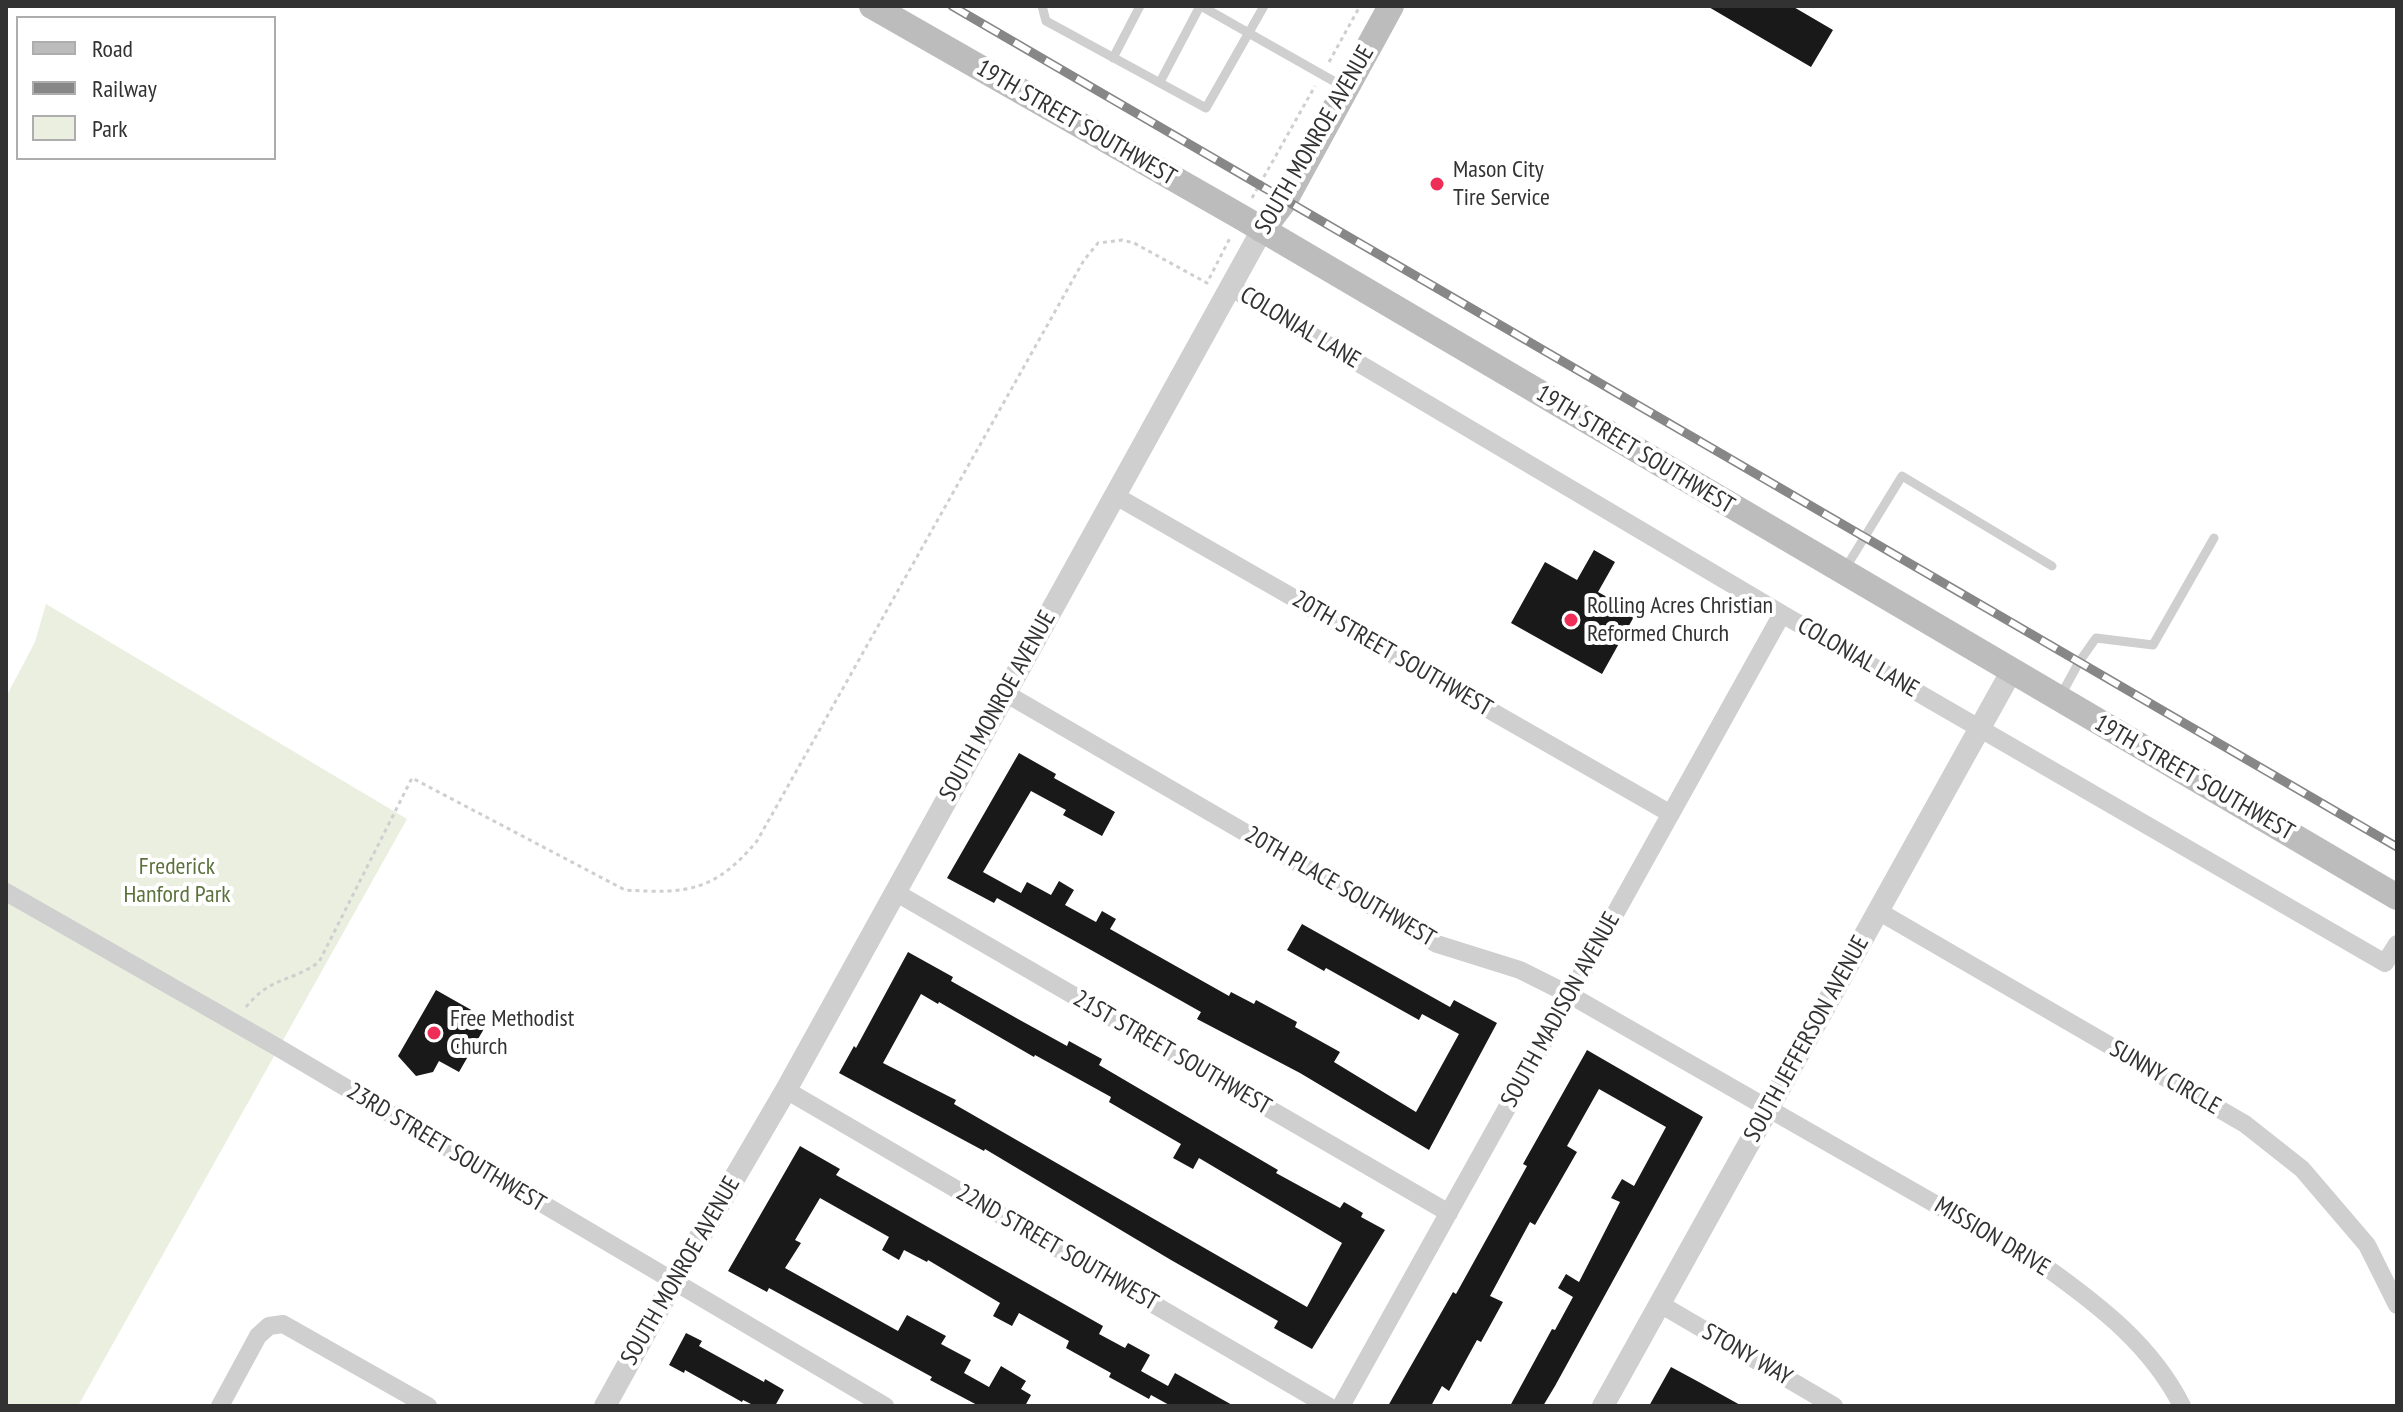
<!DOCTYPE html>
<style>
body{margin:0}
#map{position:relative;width:2403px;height:1412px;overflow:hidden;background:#fff;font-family:"PT Sans Narrow",sans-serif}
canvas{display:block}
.frame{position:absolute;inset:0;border:8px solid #323232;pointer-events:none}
.legend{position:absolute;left:16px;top:16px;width:260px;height:144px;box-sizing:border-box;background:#fff;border:2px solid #adadad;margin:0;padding:10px 14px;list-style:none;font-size:24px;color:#323232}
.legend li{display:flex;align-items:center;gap:16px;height:40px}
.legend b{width:40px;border:2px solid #adadad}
</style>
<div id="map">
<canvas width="2403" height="1412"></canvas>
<div class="frame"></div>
<ul class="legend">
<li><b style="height:10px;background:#bcbcbc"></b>Road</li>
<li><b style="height:10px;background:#878787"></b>Railway</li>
<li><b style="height:22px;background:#eaefe0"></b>Park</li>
</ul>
</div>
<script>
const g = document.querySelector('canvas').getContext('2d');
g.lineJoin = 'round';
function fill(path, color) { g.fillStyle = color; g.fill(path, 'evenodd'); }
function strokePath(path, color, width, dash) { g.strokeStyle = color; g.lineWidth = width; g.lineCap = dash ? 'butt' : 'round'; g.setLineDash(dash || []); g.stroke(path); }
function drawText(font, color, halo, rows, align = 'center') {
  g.font = font + ' "PT Sans Narrow",sans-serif'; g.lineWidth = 8; g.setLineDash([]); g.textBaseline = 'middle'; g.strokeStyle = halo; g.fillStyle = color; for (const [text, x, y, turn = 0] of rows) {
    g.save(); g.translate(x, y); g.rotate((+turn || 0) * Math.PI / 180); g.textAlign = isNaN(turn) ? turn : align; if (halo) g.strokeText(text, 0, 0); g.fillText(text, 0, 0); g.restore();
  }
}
const green = new Path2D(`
 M46,604L407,819L78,1406H6V697L35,642Z`);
const building = new Path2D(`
 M1707,6H1792L1833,30L1811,67Z
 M1594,550L1615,562L1598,592L1636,613L1602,674L1511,623L1545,562L1577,580Z
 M1019,753L1056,774L1054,778L1115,812L1102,836L1063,815L1066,810L1031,791L983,872L1021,893L1027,882L1051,895L1059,881L1074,890L1065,905L1096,922L1102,911L1116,919L1110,929L1229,996L1231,992L1254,1004L1256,1000L1297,1022L1295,1027L1340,1052L1334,1062L1416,1112L1459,1034L1422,1014L1419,1020L1326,968L1324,971L1287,950L1302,924L1450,1007L1454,1000L1497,1023L1429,1150L1300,1073L1197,1019L1201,1012L1091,950L997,898L994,903L947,878Z
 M908,952L953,977L951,981L1018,1019L1067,1046L1069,1041L1102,1059L1099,1065L1278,1170L1276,1173L1340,1208L1344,1202L1363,1213L1361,1217L1385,1230L1312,1349L1274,1328L1278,1321L1171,1260L985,1149L984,1151L839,1073L854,1046L856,1048ZM921,994L938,1004L939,1002L1034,1057L1035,1055L1111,1097L1109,1102L1181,1144L1173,1158L1193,1169L1199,1158L1342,1243L1307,1307L954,1104L956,1100L883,1063Z
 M436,990L489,1020L459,1072L439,1061L433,1072L416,1076L398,1056Z
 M1587,1050L1703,1117L1555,1386L1543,1406H1510L1552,1329L1555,1330L1573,1297L1558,1288L1566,1274L1579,1282L1620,1202L1611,1198L1622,1179L1634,1186L1666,1127L1599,1089L1567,1146L1577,1152L1535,1225L1530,1222L1490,1296L1503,1302L1481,1342L1477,1340L1449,1391L1442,1386L1431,1406H1388L1453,1292L1456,1294L1527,1166L1523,1164Z
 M800,1146L840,1169L836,1175L1103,1326L1099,1334L1125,1348L1128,1343L1150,1355L1141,1371L1168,1386L1175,1373L1234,1406H1171L1151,1395L1149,1399L1109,1377L1111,1373L1066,1348L1069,1341L1019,1313L1012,1326L993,1316L1000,1303L928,1260L927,1262L904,1250L899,1260L882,1250L889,1237L820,1198L795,1240L801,1243L785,1268L898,1331L907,1315L946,1336L941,1344L971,1360L964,1373L989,1387L1001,1366L1026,1381L1021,1389L1031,1395L1025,1406H979L930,1380L932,1377L769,1288L767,1292L728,1271Z
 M686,1333L702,1341L699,1346L764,1382L765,1379L784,1390L775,1406H755L743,1400L742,1402L685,1370L684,1373L669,1365Z
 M1671,1367L1697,1381L1742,1406H1649Z`);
const path = new Path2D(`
 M1329,62L1360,6
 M1252,198L1315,86
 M246,1007C271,976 290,983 319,962L412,778L625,890C688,894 715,891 757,841L1084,260L1098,243L1122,240L1134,243L1207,283L1231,236`);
const service = new Path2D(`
 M1042,6L1046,21L1206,108L1264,6
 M1201,6L1344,87
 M1113,58L1140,6
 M1160,82L1200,6
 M1845,569L1902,476L2052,566
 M2060,697L2079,662L2096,638L2153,645L2214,538`);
const minor = new Path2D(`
 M1230,287L1782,614L2385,963L2397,944
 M1114,495L1671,814
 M1005,693L1437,944L1520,970L1570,995L2047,1268C2100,1306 2152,1346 2182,1406
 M6,892L277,1047L885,1406
 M895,892L1449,1213
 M1878,911L2245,1124L2302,1169L2367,1245L2397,1305
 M786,1090L1328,1406
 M1660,1304L1834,1406
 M220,1406L258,1336L269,1326L283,1324L428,1406
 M1341,1406L1782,614`);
const tertiary = new Path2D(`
 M605,1406L673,1283L786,1090L1262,230
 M1603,1406L2011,672`);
const secondary = new Path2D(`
 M872,6L1241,217L2397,897
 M1262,230L1285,200L1391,6`);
const rail = new Path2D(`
 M952,6L2397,847`);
const markers = [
 [1437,184,8,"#ef2e58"],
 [1571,620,8,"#ef2e58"],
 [434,1033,8,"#ef2e58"]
];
const streetNames = [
 ["19TH STREET SOUTHWEST",1076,123,30],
 ["SOUTH MONROE AVENUE",1315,140,-60],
 ["COLONIAL LANE",1300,328,31],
 ["19TH STREET SOUTHWEST",1635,450,31],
 ["20TH STREET SOUTHWEST",1392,654,30],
 ["COLONIAL LANE",1858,658,30],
 ["SOUTH MONROE AVENUE",998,706,-61],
 ["19TH STREET SOUTHWEST",2194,778,30],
 ["20TH PLACE SOUTHWEST",1340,887,30],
 ["SOUTH MADISON AVENUE",1561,1010,-61],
 ["SOUTH JEFFERSON AVENUE",1807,1039,-61],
 ["21ST STREET SOUTHWEST",1172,1053,30],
 ["SUNNY CIRCLE",2165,1078,30],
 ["23RD STREET SOUTHWEST",446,1148,31],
 ["MISSION DRIVE",1992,1237,31],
 ["22ND STREET SOUTHWEST",1057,1248,30],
 ["SOUTH MONROE AVENUE",681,1271,-60],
 ["STONY WAY",1747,1355,30]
];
const poiNames = [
 ["Mason City",1453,170],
 ["Tire Service",1453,198],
 ["Rolling Acres Christian",1587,606],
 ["Reformed Church",1587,634],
 ["Free Methodist",450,1019],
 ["Church",450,1047]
];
const parkNames = [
 ["Frederick",177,867],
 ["Hanford Park",177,895]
];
fill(green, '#eaefe0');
fill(building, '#191919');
strokePath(path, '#cfcfcf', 3, [4, 4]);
strokePath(service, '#cfcfcf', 9);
strokePath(minor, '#cfcfcf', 18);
strokePath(tertiary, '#cfcfcf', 22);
strokePath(secondary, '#bcbcbc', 26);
strokePath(rail, '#878787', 9);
strokePath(rail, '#fff', 6, [18]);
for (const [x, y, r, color] of markers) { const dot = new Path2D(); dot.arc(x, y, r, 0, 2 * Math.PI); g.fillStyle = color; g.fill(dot); strokePath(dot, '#fff', 3); }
drawText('24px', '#323232', '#fff', streetNames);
drawText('24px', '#323232', '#fff', poiNames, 'left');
drawText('24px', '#5c713c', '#fff', parkNames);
</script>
